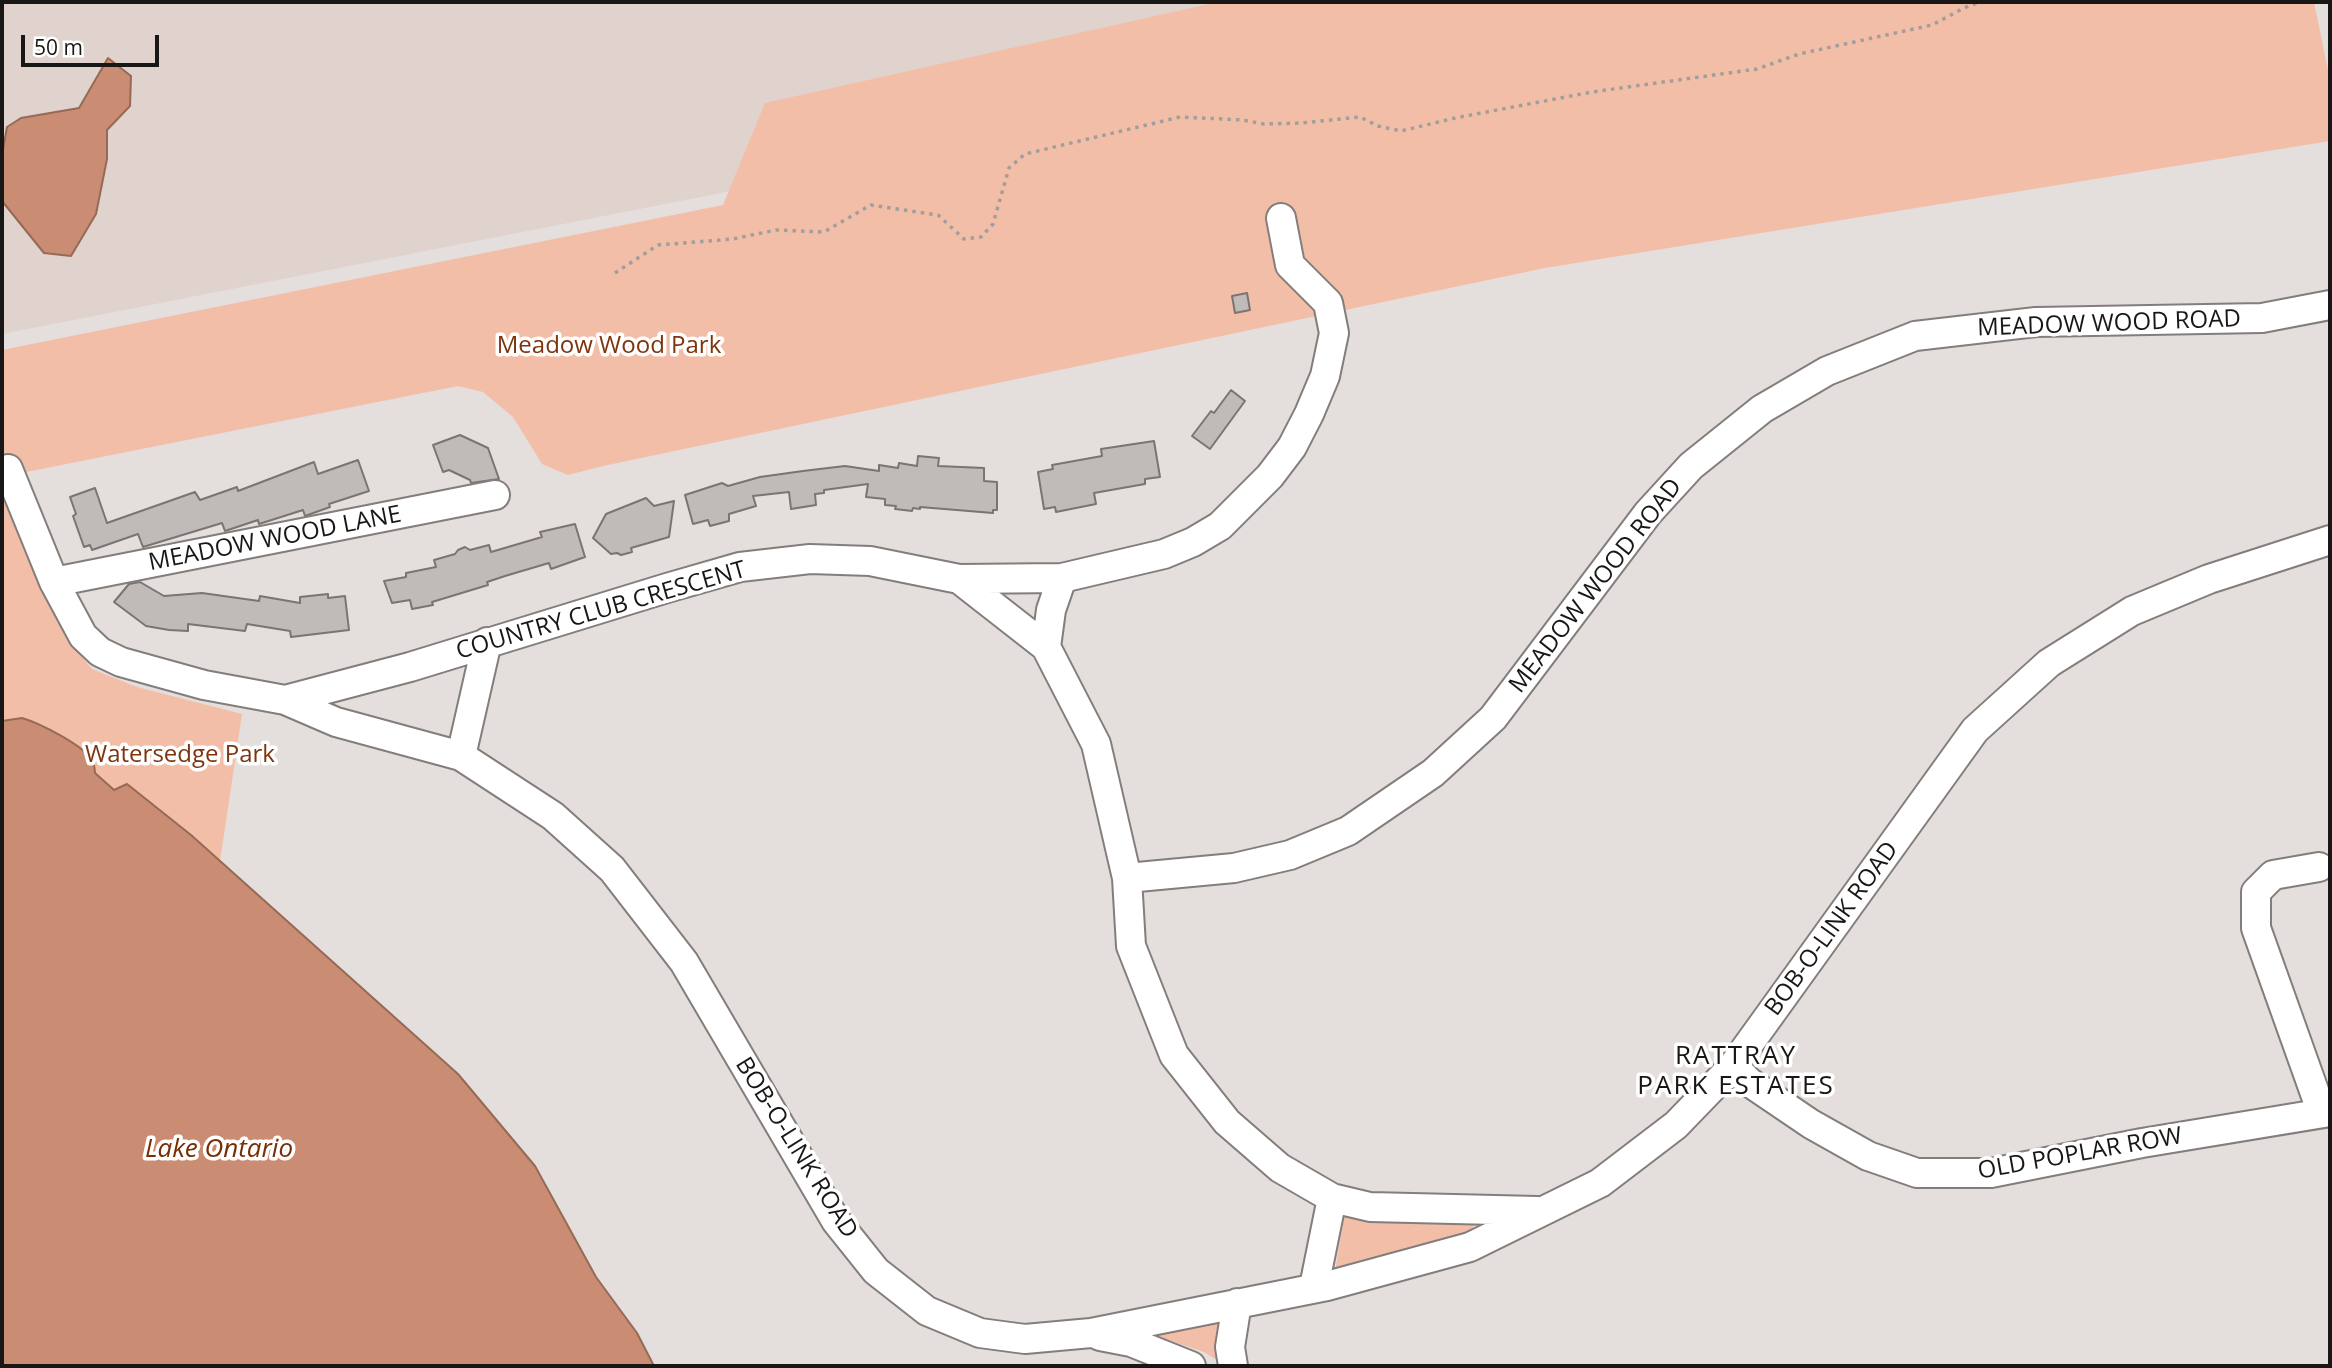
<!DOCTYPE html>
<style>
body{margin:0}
#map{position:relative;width:2332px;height:1368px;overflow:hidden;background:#e4dedc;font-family:"Open Sans",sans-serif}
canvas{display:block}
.frame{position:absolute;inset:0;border:4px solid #191716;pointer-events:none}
.scale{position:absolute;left:21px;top:35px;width:138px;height:32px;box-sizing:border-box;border:4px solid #191716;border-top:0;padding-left:9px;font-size:21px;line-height:24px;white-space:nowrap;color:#191716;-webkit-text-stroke:5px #fff;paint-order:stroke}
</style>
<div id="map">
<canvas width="2332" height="1368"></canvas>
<div class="frame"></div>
<div class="scale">50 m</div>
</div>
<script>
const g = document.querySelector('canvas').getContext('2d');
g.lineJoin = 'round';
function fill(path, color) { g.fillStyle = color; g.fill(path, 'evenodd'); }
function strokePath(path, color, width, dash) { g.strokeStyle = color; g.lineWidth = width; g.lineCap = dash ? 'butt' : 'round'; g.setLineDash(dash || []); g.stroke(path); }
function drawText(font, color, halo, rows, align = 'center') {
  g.font = font + ' "Open Sans",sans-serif'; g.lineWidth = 7; g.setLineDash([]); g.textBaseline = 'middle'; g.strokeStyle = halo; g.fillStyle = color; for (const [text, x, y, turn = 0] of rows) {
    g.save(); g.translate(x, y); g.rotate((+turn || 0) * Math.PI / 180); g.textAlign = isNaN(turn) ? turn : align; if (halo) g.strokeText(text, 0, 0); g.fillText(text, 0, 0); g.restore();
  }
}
const built = new Path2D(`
 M2,2H1695L2,334Z`);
const green = new Path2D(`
 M1218,2H2314L2330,80V141L1545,268L603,466L568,475L542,464L513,417L483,392L458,386L6,476L50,607L70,643L92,669L137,687L242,714L220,861L127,784L114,790L95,773L94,763L85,752L42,724L22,718L2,721V350L723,205L765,103Z
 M1350,1213L1475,1223L1469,1235L1334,1277L1344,1218Z
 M1222,1317L1220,1362L1204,1352L1142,1331Z`);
const water = new Path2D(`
 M108,58L131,76L130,106L107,130V159L96,214L71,256L44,253L2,201V155L7,127L21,118L79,108Z
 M22,718C39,723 86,746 93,762C94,763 95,772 95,773L114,790L127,784L191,835L458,1074L535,1166L596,1277L637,1333L654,1366H2V721Z`);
const building = new Path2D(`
 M1247,293L1250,310L1235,313L1232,296Z
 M1231,390L1245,401L1210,449L1192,436L1211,411L1214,413Z
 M460,435L488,448L499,479L471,483L470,480L449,470L443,472L433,445Z
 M1154,441L1160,477L1145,479V484L1094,493L1096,504L1056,512L1055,507L1044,509L1038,472L1053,469L1052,465L1102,456L1101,449Z
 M918,456L939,458L938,466L984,468V481L997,482V510H993V513L920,507V509L913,508L912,511L895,509L896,506L885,505V499L866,497L868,484L824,490V493L815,494L816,505L791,509L789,492L753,496L756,506L729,514V521L710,526L708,520L693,524L685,495L722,483L728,486L760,477L803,471L845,466L879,471V465L898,468L899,463L917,466Z
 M358,460L369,491L329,504L330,507L305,516L303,510L259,524L258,520L225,531L222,523L143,547L138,534L92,550L90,545L84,547L73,516L76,514L70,497L95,488L107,523L195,492L200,500L237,487L238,491L314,462L318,474Z
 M646,498L654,506L674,501L669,537L631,548L632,552L621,555L617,553L611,554L593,538L606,514Z
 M575,524L585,557L551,569L549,563L505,576L487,582L488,585L432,602L433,605L412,609L410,600L392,603L384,581L406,577V573L436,567L434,560L455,554L458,550L465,547L470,550L489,545L491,552L542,537L540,532Z
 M140,582L164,596L202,593L259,601L260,596L300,603V597L328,594V598L345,596L349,630L291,637L290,631L247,624L245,631L188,624V631L169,630L146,626L114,602L129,584Z`);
const path = new Path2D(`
 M615,273L658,245L733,239L776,230L824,232L871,205L938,215L964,239L981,237L993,224L1009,168L1025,154L1180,117L1243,120L1264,124L1302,123L1360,117L1378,126L1401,131L1455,118L1592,92L1757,69L1799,54L1932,25L1964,8L1980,2`);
const minor = new Path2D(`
 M8,469L54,582L83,636L100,652L121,662L204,685L285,700L336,722L461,756L553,816L612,869L684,962L836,1221L876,1271L927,1311L980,1333L1025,1339L1091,1333L1327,1286L1470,1247L1600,1183L1676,1125L1733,1066L1975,730L2049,663L2132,611L2209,579L2330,540
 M959,579L1062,578L1164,554L1193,542L1220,526L1270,476L1292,447L1309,414L1325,376L1334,333L1328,303L1290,265L1281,218
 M54,582L495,495
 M1046,647L1051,610L1062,578
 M285,700L410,667L667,588L740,567L810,559L870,561L959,579L1046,647L1096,744L1127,878L1131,946L1174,1055L1227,1122L1280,1168L1332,1198L1370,1207L1537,1211
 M461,756L487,642
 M2319,867L2273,875L2256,892V928L2322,1113
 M1127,878L1234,868L1290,855L1348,831L1433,773L1493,718L1648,513L1691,466L1762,409L1827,371L1915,336L2036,322L2262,318L2330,305
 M1733,1066L1749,1082L1811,1124L1868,1156L1917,1173H1991L2142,1143L2330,1112
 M1314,1287L1332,1198
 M1100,1336L1131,1342L1191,1366
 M1233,1366L1230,1347L1237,1303`);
const streetNames = [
 ["MEADOW WOOD ROAD",2109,324,-2],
 ["MEADOW WOOD LANE",275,539,-11],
 ["MEADOW WOOD ROAD",1596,586,-52],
 ["COUNTRY CLUB CRESCENT",601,611,-16],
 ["BOB-O-LINK ROAD",1832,929,-54],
 ["BOB-O-LINK ROAD",796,1148,58],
 ["OLD POPLAR ROW",2080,1154,-10]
];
const parkNames = [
 ["Meadow Wood Park",609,346],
 ["Watersedge Park",180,755]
];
const neighbourhoodNames = [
 ["RATTRAY",1736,1057],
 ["PARK ESTATES",1736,1087]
];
const waterNames = [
 ["Lake Ontario",219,1150]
];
fill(built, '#e0d2cc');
fill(green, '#f3bea8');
fill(water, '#ca8d73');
strokePath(water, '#956a57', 2);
fill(building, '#c0bab8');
strokePath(building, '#7a7472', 2);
strokePath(minor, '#837d7b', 32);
strokePath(path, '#a29e9c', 3.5, [3.5, 5]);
strokePath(minor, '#fff', 28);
drawText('24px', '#191716', '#fff', streetNames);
drawText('24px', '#7e340c', '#fff', parkNames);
g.letterSpacing = '2px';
drawText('26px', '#191716', '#fff', neighbourhoodNames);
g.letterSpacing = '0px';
drawText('italic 26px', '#782e04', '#fff', waterNames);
</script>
